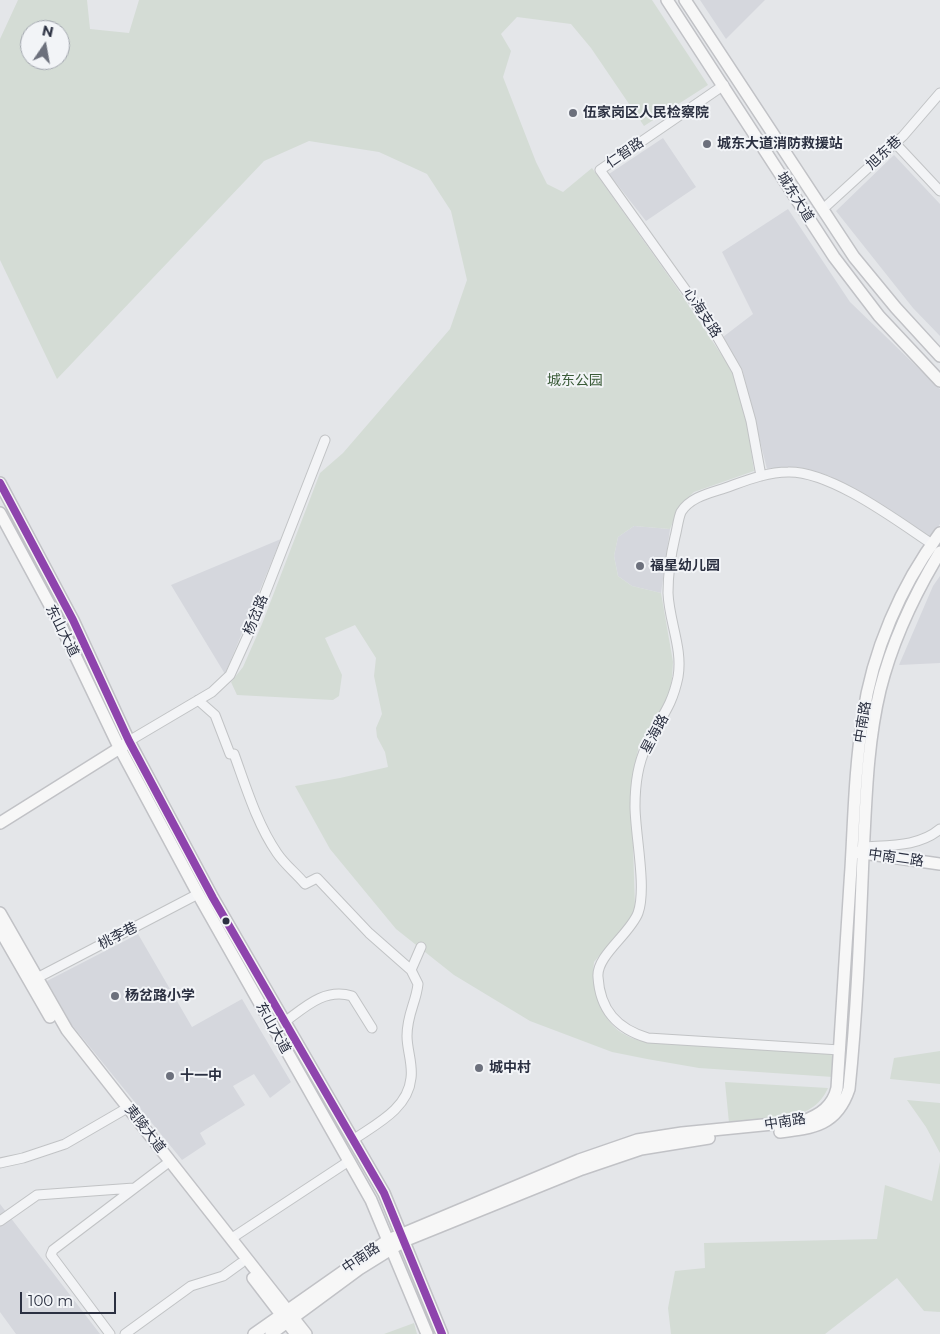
<!DOCTYPE html>
<meta charset="utf-8">
<style>
body{margin:0}
#map{position:relative;width:940px;height:1334px;overflow:hidden;background:#e4e6e9;font-family:Montserrat,sans-serif}
canvas{display:block}
.north{position:absolute;left:20px;top:20px;width:50px;height:50px;box-sizing:border-box;background:#f2f4f7;border:1px solid #a2a6ae;border-radius:50%;rotate:12deg;font-size:14px;font-weight:700;line-height:20px;text-align:center;color:#2b3041}
.north::after{content:'';display:block;margin:auto;width:18px;height:22px;background:#6c707c;clip-path:polygon(50% 0,100% 100%,50% 72%,0 100%)}
.scale{position:absolute;left:20px;top:1292px;width:96px;height:22px;box-sizing:border-box;border:2px solid #2b3041;border-top:0;padding-left:6px;font-size:15px;line-height:18px;white-space:nowrap;color:#2b3041;-webkit-text-stroke:4px #f2f4f7;paint-order:stroke}
</style>
<div id="map">
<canvas width="940" height="1334"></canvas>
<div class="north">N</div>
<div class="scale">100 m</div>
</div>
<script>
const g = document.querySelector('canvas').getContext('2d');
g.lineJoin = 'round';
function fill(path, color) { g.fillStyle = color; g.fill(path, 'evenodd'); }
function strokePath(path, color, width, dash) { g.strokeStyle = color; g.lineWidth = width; g.lineCap = dash ? 'butt' : 'round'; g.setLineDash(dash || []); g.stroke(path); }
function drawText(font, color, halo, rows, align = 'center') {
  g.font = font + ' Montserrat,"Noto Sans SC",sans-serif'; g.lineWidth = 4; g.setLineDash([]); g.textBaseline = 'middle'; g.strokeStyle = halo; g.fillStyle = color; for (const [text, x, y, turn = 0] of rows) {
    g.save(); g.translate(x, y); g.rotate((+turn || 0) * Math.PI / 180); g.textAlign = isNaN(turn) ? turn : align; if (halo) g.strokeText(text, 0, 0); g.fillText(text, 0, 0); g.restore();
  }
}
const built = new Path2D(`
 M700,0H765L726,39Z
 M663,138L696,187L646,221L609,174Z
 M894,155L940,204V336L913,308L836,211Z
 M788,209L850,302L940,389V524L930,538L889,510L830,476L797,467L767,469L742,369L723,337L753,314L722,252Z
 M634,526L670,529L661,593L632,586L618,576L614,556L618,537Z
 M281,539L225,674L171,585Z
 M940,576V663L899,665L933,586Z
 M138,934L192,1027L242,999L291,1082L270,1098L254,1074L233,1086L245,1105L200,1133L206,1144L182,1160L72,1025L47,981Z
 M0,1204L100,1334H16L0,1312Z`);
const green = new Path2D(`
 M18,0H87L90,29L129,33L139,0H652L708,85L644,126L591,48L571,24L517,17L501,34L511,51L503,77L536,162L547,184L563,192L592,168L677,288L733,372L747,421L754,471L694,492L680,505L670,529L634,526L618,537L614,556L618,576L632,586L661,593L673,662L672,679L668,699L639,745L631,785L635,907L630,920L594,962C591,986 600,1019 622,1033C645,1048 682,1043 709,1045C751,1047 793,1049 835,1051L833,1077L699,1068L647,1059L612,1052L530,1021L454,975L396,929L330,849L295,786L340,778L388,767L385,752L377,737L376,728L382,714L374,676L376,658L355,625L325,638L342,675L339,696L333,700L237,695L231,682L243,667L262,624L320,473L343,453L450,329L467,280L451,211L427,174L379,152L309,141L264,161L57,379L0,260V39ZM30,30H60V60H30Z
 M940,1051V1084L890,1079L894,1058Z
 M725,1082L828,1088C812,1125 763,1119 729,1123Z
 M907,1100L940,1103V1153L926,1127Z
 M940,1162V1312L924,1311L897,1278L825,1334H671L668,1308L675,1271L705,1268L704,1243L877,1239L885,1185L932,1201Z
 M414,1323L417,1334H384Z`);
const minor = new Path2D(`
 M724,85L600,170L710,324L737,371L751,421L761,476
 M895,143L940,191
 M823,209L903,136L940,93
 M198,700L215,715L230,754H234C246,787 257,824 277,853C285,865 296,873 305,884L317,878L369,933L411,970L418,984C416,1003 407,1014 407,1036C407,1050 413,1064 411,1078C408,1109 376,1124 353,1140
 M129,741L212,692L230,675L254,622L325,440
 M863,847C889,845 919,847 940,829
 M411,970L421,947
 M37,978L198,894
 M286,1021C306,1006 325,988 352,996L372,1028
 M840,1050L648,1038C617,1029 600,1010 598,977C596,956 630,934 638,913C647,888 635,834 635,806C635,787 638,764 646,747C658,719 671,711 678,677C683,649 669,621 668,593C668,575 671,554 675,537C677,530 678,519 681,512C690,497 710,493 725,488C745,481 766,472 788,472C831,471 896,520 932,544
 M0,1163L23,1158L65,1144L122,1111
 M0,1221L37,1195L134,1188
 M232,1238L349,1161
 M110,1334L51,1255L53,1250L165,1165
 M125,1334L191,1286L223,1276L241,1263`);
const major = new Path2D(`
 M667,0L834,257L879,316L940,381
 M685,0L854,257L896,308L940,356
 M0,483L73,620L129,741L213,898L384,1193L442,1334
 M0,513L61,626L117,743L198,894L371,1200L427,1334
 M0,823L126,744
 M856,852L940,864
 M0,913L67,1030L306,1334
 M0,930L50,1017
 M780,1132C814,1128 837,1125 849,1089C857,1012 860,933 863,856C866,800 867,744 880,690C892,642 914,595 940,552
 M253,1278L296,1334
 M254,1334L388,1240L579,1160L637,1140L682,1133L803,1121C820,1115 833,1106 837,1088C842,1014 846,941 851,868C854,817 855,767 863,717C872,652 901,585 940,533
 M271,1334L359,1269L404,1241L582,1169L641,1149L709,1138`);
const bus1 = new Path2D(`
 M0,483L73,620L129,741L213,898L384,1193L442,1334`);
const markers = [
 [573,113,5,"#6c707c"],
 [707,144,5,"#6c707c"],
 [640,566,5,"#6c707c"],
 [226,921,4.5,"#2b3041"],
 [115,996,5,"#6c707c"],
 [479,1068,5,"#6c707c"],
 [170,1076,5,"#6c707c"]
];
const poiNames = [
 ["伍家岗区人民检察院",583,113],
 ["城东大道消防救援站",717,144],
 ["福星幼儿园",650,566],
 ["杨岔路小学",125,996],
 ["城中村",489,1068],
 ["十一中",180,1076]
];
const streetNames = [
 ["仁智路",625,153,-34],
 ["旭东巷",884,153,-43],
 ["城东大道",795,197,58],
 ["心海支路",702,313,57],
 ["杨岔路",256,615,-68],
 ["东山大道",62,631,63],
 ["中南路",863,722,-81],
 ["星海路",655,734,-62],
 ["中南二路",896,858,8],
 ["桃李巷",118,936,-27],
 ["东山大道",273,1028,61],
 ["中南路",785,1122,-9],
 ["夷陵大道",145,1129,52],
 ["中南路",361,1258,-34]
];
const parkNames = [
 ["城东公园",575,381]
];
fill(built, '#d5d7dd');
fill(green, '#d4dcd5');
strokePath(minor, '#c1c3c5', 11);
strokePath(major, '#c1c2c6', 14);
strokePath(minor, '#f3f4f6', 9);
strokePath(major, '#f7f7f7', 11);
strokePath(bus1, '#8e44ad', 8);
for (const [x, y, r, color] of markers) { const dot = new Path2D(); dot.arc(x, y, r, 0, 2 * Math.PI); g.fillStyle = color; g.fill(dot); strokePath(dot, '#f2f4f7', 2); }
drawText('bold 14px', '#2b3041', '#f2f4f7', poiNames, 'left');
drawText('14px', '#2b3041', '#f2f4f7', streetNames);
drawText('14px', '#3b5c39', '#f2f4f7', parkNames);
</script>
